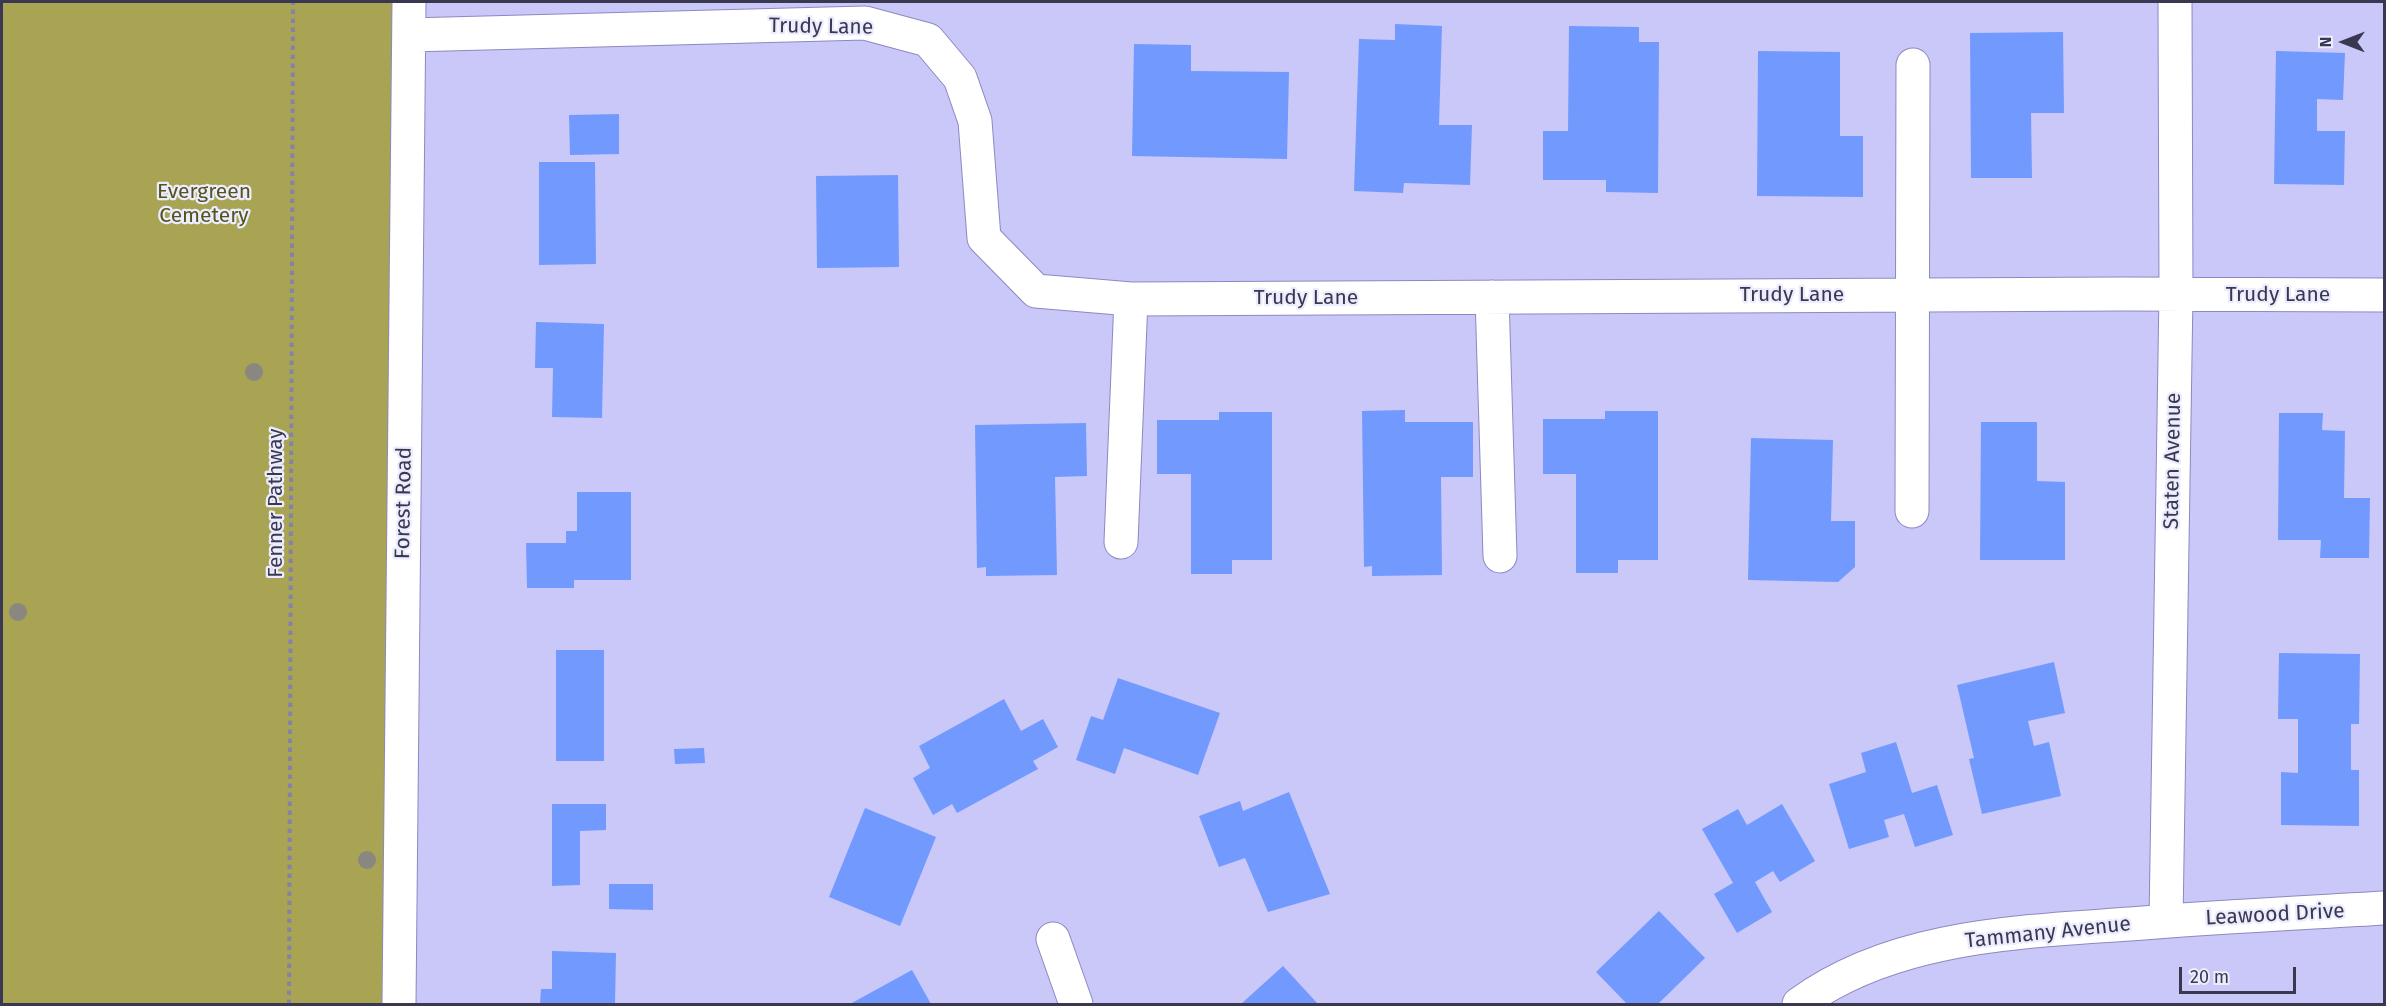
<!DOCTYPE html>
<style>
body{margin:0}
#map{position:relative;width:2386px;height:1006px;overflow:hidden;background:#c9c8f8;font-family:"Fira Sans",sans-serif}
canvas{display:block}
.frame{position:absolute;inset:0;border:3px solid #393850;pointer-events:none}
.north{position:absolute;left:2314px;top:12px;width:60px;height:60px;-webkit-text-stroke:4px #ececff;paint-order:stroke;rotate:270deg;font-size:16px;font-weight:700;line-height:24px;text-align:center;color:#393850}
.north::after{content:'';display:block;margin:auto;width:21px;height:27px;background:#393850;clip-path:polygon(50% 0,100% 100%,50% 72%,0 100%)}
.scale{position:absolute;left:2179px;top:967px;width:117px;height:27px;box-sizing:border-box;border:3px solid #393850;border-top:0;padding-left:8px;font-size:18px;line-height:21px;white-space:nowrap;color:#393850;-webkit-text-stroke:4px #ececff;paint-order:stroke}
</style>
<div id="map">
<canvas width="2386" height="1006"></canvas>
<div class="frame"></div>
<div class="north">N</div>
<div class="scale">20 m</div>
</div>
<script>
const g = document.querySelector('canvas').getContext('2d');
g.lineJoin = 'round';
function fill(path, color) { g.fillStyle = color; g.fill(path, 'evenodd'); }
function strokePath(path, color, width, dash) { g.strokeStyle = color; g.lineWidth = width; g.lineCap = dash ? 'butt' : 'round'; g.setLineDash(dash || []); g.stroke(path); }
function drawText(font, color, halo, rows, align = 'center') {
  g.font = font + ' "Fira Sans",sans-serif'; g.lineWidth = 4.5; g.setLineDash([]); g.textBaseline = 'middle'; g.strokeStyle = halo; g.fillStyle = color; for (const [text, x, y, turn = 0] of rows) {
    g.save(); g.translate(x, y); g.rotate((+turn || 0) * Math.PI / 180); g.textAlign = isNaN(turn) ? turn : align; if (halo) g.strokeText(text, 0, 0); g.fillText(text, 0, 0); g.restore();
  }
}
const green = new Path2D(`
 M2,2H408L398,1004H2Z`);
const building = new Path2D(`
 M1395,24L1442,26L1439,125H1472L1470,185L1404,183L1403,193L1354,191L1359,39L1395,40Z
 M1569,26L1639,27V42H1659L1658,193L1606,192V180H1543V131H1568Z
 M2063,32L2064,113H2031L2032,178H1971L1970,33Z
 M1134,44L1191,45V71L1289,72L1287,159L1132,156Z
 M1758,51L1840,52V136H1863V197L1757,196Z
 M2276,51L2345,53L2343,100L2317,99V131H2345L2344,185L2274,184Z
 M619,114V154L570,155L569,115Z
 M539,162H595L596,264L539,265Z
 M898,175L899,267L817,268L816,176Z
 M536,322L604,324L602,418L552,417L553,368H535Z
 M1405,410V422H1473V477H1441L1442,575L1372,576V566L1364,567L1362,411Z
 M1605,411H1658V560H1618V573H1576V474H1543V419H1605Z
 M1219,412H1272V560H1232V574H1191V474H1157V420H1219Z
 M2279,413H2323L2322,430L2345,431L2344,498H2370L2369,558H2320L2321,540H2278Z
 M1981,422H2037V481L2065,482V560H1980Z
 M1086,423L1087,476L1055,477L1057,575L986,576V567L977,568L975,425Z
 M1751,438L1833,440L1831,521H1855V567L1838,582L1748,580Z
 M577,492H631V580H574V588H527L526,543H566V531H577Z
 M556,650H604V761H556Z
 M2279,653L2360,654L2359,724H2351V770H2359V826L2281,825V772L2298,773V719H2278Z
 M2054,662L2065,713L2028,721L2034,746L2049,742L2061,796L1982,814L1969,759L1974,758L1957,685Z
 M1118,678L1220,713L1198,775L1124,748L1115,774L1076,760L1091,716L1103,720Z
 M1004,699L1021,731L1043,719L1058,747L1033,761L1038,769L957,813L952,804L933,815L913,778L930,768L919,746Z
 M1896,742L1912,793L1937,785L1953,835L1915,847L1904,814L1884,820L1889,837L1849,849L1829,784L1866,772L1861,753Z
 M704,748L705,763L675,764L674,749Z
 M1289,792L1330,894L1268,912L1245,858L1219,867L1199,816L1240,801L1243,811Z
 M552,804H606V830L580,831V885L552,886Z
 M1782,804L1815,861L1780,882L1773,871L1755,882L1772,912L1737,933L1714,894L1733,883L1702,829L1738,809L1747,825Z
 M865,808L936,837L900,926L829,897Z
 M609,884H653V910L609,909Z
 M1659,911L1705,958L1658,1004H1627L1596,972Z
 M552,951L616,953L615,1004H540L541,989H552Z
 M1283,966L1318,1004H1241Z
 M912,970L931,1004H850Z`);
const path = new Path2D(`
 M289,1004L293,2`);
const minor = new Path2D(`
 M409,35L865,23L928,40L960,78L975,121L984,238L1036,291L1131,299L2123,294L2384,295
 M1492,297L1500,556
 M1912,511L1913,65
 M1121,542L1131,299
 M2166,921L2176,294L2175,2
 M1053,939L1076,1004
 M399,1004L409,2
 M1799,1004C1893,935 2019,932 2130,924C2215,917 2300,913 2384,908`);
const trees = [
 [254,372],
 [18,612],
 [367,860]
];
const streetNames = [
 ["Trudy Lane",821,27,1],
 ["Trudy Lane",1792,295],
 ["Trudy Lane",2278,295],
 ["Trudy Lane",1306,298],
 ["Staten Avenue",2173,461,-89],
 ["Fenner Pathway",276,503,-90],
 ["Forest Road",404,503,-89],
 ["Leawood Drive",2275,915,-3],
 ["Tammany Avenue",2048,933,-6]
];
const parkNames = [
 ["Evergreen",204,192],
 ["Cemetery",204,216]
];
fill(green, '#a8a454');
fill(building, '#729afe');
strokePath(minor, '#8c89c1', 35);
strokePath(path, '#8382a7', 4, [4.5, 4.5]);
strokePath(minor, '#fff', 33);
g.fillStyle = '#89877f';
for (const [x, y] of trees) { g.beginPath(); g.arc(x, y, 9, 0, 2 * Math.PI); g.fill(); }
drawText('21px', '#393850', '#ececff', streetNames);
drawText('21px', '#55521c', '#ececff', parkNames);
</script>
